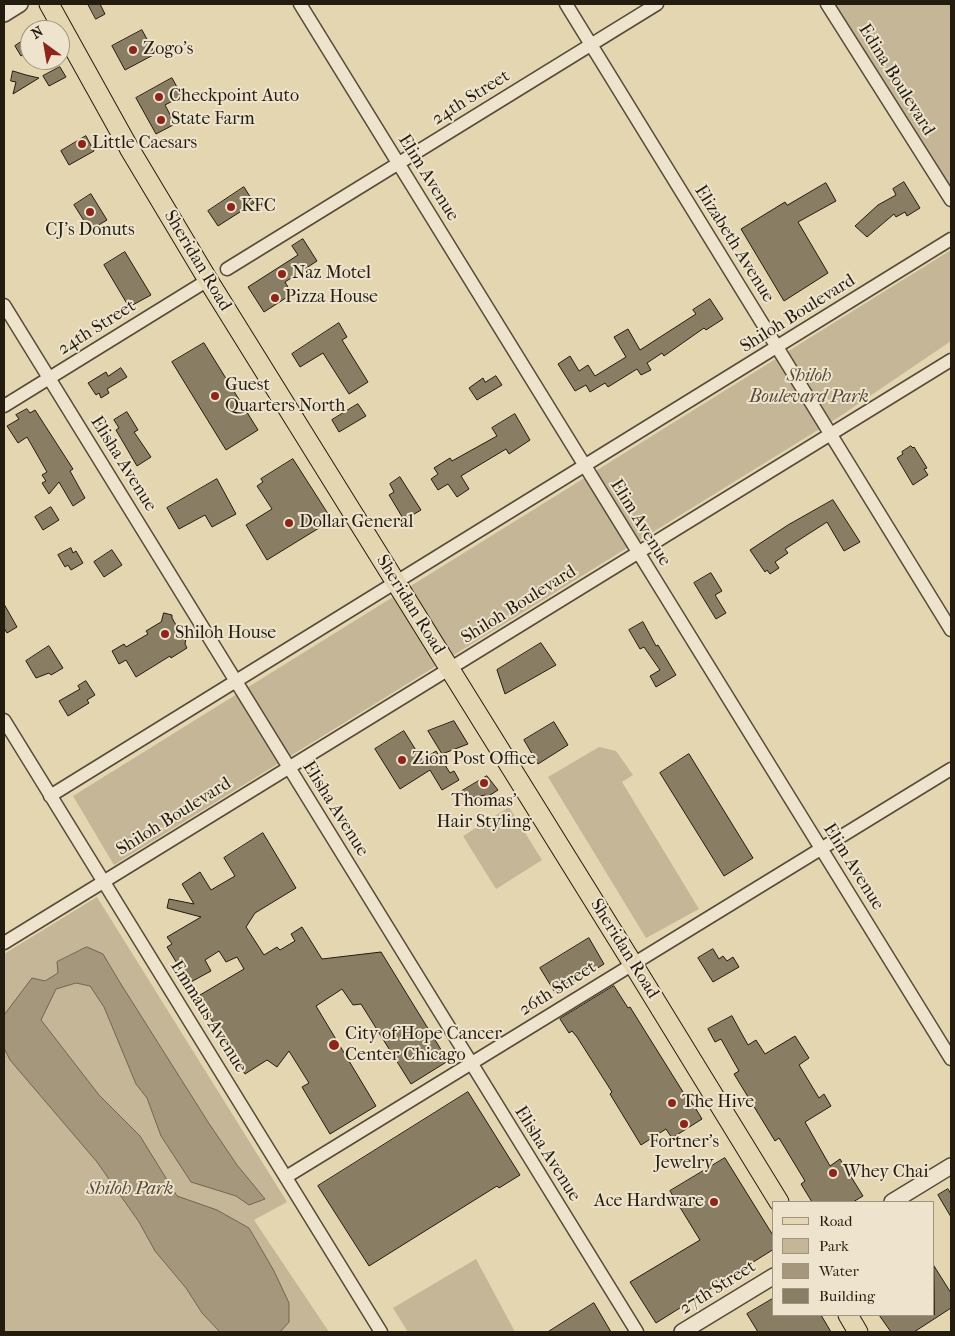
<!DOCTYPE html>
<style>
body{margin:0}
#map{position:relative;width:955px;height:1336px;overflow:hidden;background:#e5d6b2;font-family:"IM FELL French Canon",serif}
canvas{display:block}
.frame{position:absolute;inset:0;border:5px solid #251c10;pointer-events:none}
.legend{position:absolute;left:772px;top:1201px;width:162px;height:115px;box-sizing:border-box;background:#eee4cd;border:1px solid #9e9481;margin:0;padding:6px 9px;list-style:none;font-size:15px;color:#251c10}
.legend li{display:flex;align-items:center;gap:10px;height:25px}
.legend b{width:25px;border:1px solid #9e9481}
.north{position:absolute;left:20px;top:20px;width:50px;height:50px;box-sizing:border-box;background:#eee4cd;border:1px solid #9e9481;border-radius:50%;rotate:328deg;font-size:14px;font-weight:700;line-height:20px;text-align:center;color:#251c10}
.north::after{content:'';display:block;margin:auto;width:18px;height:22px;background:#8f2418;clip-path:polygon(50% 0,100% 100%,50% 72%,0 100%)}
</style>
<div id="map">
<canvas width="955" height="1336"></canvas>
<div class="frame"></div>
<ul class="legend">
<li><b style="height:6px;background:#e5d6b2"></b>Road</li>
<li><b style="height:14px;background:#c4b696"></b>Park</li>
<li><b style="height:14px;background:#a4977b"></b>Water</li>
<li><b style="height:14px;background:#897d64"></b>Building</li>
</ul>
<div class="north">N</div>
</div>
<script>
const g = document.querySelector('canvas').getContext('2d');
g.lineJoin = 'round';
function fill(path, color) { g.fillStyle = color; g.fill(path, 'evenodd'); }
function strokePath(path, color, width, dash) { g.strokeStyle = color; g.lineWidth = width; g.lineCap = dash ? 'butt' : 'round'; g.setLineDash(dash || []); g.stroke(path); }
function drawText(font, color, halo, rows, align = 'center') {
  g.font = font + ' "IM FELL French Canon",serif'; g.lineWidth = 4; g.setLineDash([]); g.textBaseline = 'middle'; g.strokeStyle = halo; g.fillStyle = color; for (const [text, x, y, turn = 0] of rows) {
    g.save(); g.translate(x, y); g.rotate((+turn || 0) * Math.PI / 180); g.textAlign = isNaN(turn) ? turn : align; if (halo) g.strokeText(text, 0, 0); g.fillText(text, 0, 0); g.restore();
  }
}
const green = new Path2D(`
 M827,4H951V200Z
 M951,250V341L839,417L114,865L73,796Z
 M599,747L616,751L633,775L622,782L699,909L646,938L548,777Z
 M509,807L542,860L496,889L463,836Z
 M97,897L287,1202L254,1220L329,1332H4V954Z
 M476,1259L515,1332H408L393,1308Z`);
const water = new Path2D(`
 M87,947L103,954L119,981L208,1122L237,1165L265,1199L249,1205L236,1196L191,1182L161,1136L147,1098L136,1084L104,1007L90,986L76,983L56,989L41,1020L99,1095L140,1136L177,1196L217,1210L249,1228L274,1271L289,1303V1322L280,1332H220L202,1313L186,1288L155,1251L139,1222L97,1162L10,1060L4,1048V1015L32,978L45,981L58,973L57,962Z`);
const building = new Path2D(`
 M88,4H100L105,14L96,19Z
 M142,30L155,54L125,70L112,46Z
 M30,36V50L21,56L15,46Z
 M60,67L66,77L49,86L43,76Z
 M13,71L26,75L39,78L13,94L16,82L11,81Z
 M172,78L182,96L165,105L175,124L156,134L136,98Z
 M86,136L94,151L69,165L61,151Z
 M904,182L920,208L907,216L905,212L896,217L894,214L867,237L855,226L878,205L896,195L893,189Z
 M826,183L836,201L798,222L828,273L784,301L741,229L785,202L787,205Z
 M244,187L254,203L218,226L208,211Z
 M91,194L107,220L90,230L74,205Z
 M303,239L317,261L285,282L292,294L264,312L248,287L298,255L292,246Z
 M125,252L151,295L129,307L104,265Z
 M710,299L723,319L706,330L704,328L664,356L662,353L647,363L651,370L641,375L637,369L608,387L605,383L590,392L586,385L575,391L558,364L570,356L579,371L588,365L595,376L626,357L614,337L628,329L640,350L696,314L693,310Z
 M339,323L347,337L342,340L368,382L349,394L323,353L300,367L292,354Z
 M204,343L258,430L226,450L172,362Z
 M121,368L127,377L107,389L109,393L101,398L99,393L96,395L88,383L106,372L108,376Z
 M496,376L502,385L477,400L469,388L483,378L485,382Z
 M358,404L366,416L339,432L332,420Z
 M27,409L30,413L35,410L73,469L70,471L85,498L73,506L59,482L49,494L42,483L46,481L42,475L47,472L27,437L18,443L7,426L19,419L16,415Z
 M127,412L138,430L134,432L151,457L137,466L116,430L119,428L114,420Z
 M515,414L530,440L509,454L506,449L461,476L469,489L457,497L448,484L438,490L431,479L438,474L434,468L450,458L452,461L497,436L492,428Z
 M911,446L913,448L914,447L927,468L924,469L928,475L913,485L897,458L903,454L902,452Z
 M293,459L332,520L267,560L246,525L272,509L257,486L263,482L261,479Z
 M400,477L421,510L404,520L389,495L394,492L390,484Z
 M217,479L236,514L212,527L205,515L179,529L167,508Z
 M833,500L860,542L844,551L827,522L785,549L788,553L775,562L779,568L770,574L767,570L765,572L750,550L788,525Z
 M51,507L59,520L43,530L35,517Z
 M71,548L73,553L76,551L83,563L71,570L68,565L65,567L58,555Z
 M112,550L122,565L104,577L94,562Z
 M711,573L722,591L715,595L726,613L716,619L694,583Z
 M4,604L17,627L7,633L4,628Z
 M164,613L172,615V618L183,637L186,638L185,644L187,648L171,658L170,656L136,677L126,660L119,664L112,651L124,644L126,647L148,634L146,631L161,622Z
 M643,622L656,646L658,645L676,675L656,687L650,676L660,670L644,647L640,649L629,630Z
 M541,643L556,665L505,694L497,670Z
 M49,646L63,668L51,675L49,673L36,678L26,661Z
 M86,681L95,695L87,700L89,703L68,716L59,701L80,689L78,686Z
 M454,721L468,744L442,754L428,731Z
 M554,722L568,745L538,764L524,740Z
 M404,731L422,760L436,751L450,773L454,771L459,780L442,790L430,770L400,789L375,749Z
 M689,754L753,858L724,876L660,773Z
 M487,776L498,790L487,797L486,795L467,798L462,791Z
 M263,833L296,888L255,913L246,927L264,955L277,947L280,950L295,941L291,934L302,927L322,959L381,952L448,1061L411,1084L361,1004L353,1005L342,989L316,1006L376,1106L330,1134L302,1087L309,1083L289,1051L277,1067L267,1060L245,1074L201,1003L204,1001L200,995L244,969L237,957L226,962L219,951L205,960L211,971L189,983L167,947L172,944L167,937L201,917L167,908L169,899L194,904L182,884L200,872L211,890L235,876L224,858Z
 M589,938L604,964L556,994L540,968Z
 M713,949L719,959L723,956L727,961L733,957L739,967L713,982L698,958Z
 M614,986L628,1008L630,1007L688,1100L690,1099L702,1119L672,1138L666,1129L641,1145L610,1094L612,1092L577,1037L572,1031L569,1033L560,1019Z
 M732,1016L748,1045L756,1040L765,1054L795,1036L809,1058L799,1065L819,1098L824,1094L831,1106L805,1122L830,1166L840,1159L863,1196L853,1202H812L801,1184L805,1181L779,1138L775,1141L734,1074L739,1071L721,1039L715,1042L708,1029Z
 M468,1092L520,1175L499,1188L497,1186L369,1266L318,1186Z
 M725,1158L774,1237V1249L656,1323L630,1282L700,1240L670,1191Z
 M948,1189L951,1194V1217L938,1195Z
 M934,1266L951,1293V1308L914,1332H891L879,1315H934Z
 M774,1298V1315H821L831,1332H758L747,1314Z
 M594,1303L611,1332H548Z`);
const minor = new Path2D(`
 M300,4L951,1059
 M566,4L951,630
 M827,4L951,200
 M227,269L657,4
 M4,305L637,1332
 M4,406L208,280
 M4,720L381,1332
 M50,796L951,239
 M4,943L951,360
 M286,1177L951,769`);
const tertiary = new Path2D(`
 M4,14L20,4
 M892,1202L951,1166
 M682,1332L774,1276`);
const primary = new Path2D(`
 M49,4L129,148L208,280L633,964L779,1202
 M848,1315L858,1332`);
const markers = [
 [133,50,5,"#8f2418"],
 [159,97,5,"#8f2418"],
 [161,120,5,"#8f2418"],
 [82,144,5,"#8f2418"],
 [231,207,5,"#8f2418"],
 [90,212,5,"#8f2418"],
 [282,274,5,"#8f2418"],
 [275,298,5,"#8f2418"],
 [215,396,5,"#8f2418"],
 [289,523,5,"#8f2418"],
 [165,634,5,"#8f2418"],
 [402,760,5,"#8f2418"],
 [484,783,5,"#8f2418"],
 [334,1045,6,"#8f2418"],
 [672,1103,5,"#8f2418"],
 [684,1124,5,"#8f2418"],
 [833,1173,5,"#8f2418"],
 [714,1202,5,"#8f2418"]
];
const poiNames = [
 ["Zogo's",143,50],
 ["Checkpoint Auto",169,97],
 ["State Farm",171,120],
 ["Little Caesars",92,144],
 ["KFC",241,207],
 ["CJ's Donuts",90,231,"center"],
 ["Naz Motel",292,274],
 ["Pizza House",285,298],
 ["Guest",225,386],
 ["Quarters North",225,407],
 ["Dollar General",299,523],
 ["Shiloh House",175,634],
 ["Zion Post Office",412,760],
 ["Thomas'",484,802,"center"],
 ["Hair Styling",484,823,"center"],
 ["City of Hope Cancer",345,1035],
 ["Center Chicago",345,1056],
 ["The Hive",682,1103],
 ["Fortner's",684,1143,"center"],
 ["Jewelry",684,1164,"center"],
 ["Whey Chai",843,1173],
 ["Ace Hardware",704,1202,"right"]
];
const streetNames = [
 ["Edina Boulevard",896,80,58],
 ["24th Street",471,98,-32],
 ["Elim Avenue",428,178,58],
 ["Elizabeth Avenue",734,244,58],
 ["Sheridan Road",197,261,59],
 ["Shiloh Boulevard",798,314,-32],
 ["24th Street",97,328,-32],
 ["Elisha Avenue",123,464,58],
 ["Elim Avenue",640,523,58],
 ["Sheridan Road",410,605,58],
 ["Shiloh Boulevard",519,605,-32],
 ["Elisha Avenue",335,809,58],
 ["Shiloh Boulevard",174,817,-32],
 ["Elim Avenue",853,867,58],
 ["Sheridan Road",624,949,58],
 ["26th Street",558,989,-32],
 ["Emmaus Avenue",208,1017,58],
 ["Elisha Avenue",547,1154,58],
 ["27th Street",718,1288,-32]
];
const parkNames = [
 ["Shiloh",809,377],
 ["Boulevard Park",809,398],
 ["Shiloh Park",130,1190]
];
fill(green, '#c4b696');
fill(water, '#a4977b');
strokePath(water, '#716650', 1);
fill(building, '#897d64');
strokePath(building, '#251c10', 1);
strokePath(minor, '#554a38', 15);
strokePath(tertiary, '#554a38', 18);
strokePath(primary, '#251c10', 21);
strokePath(minor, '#eee4cd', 12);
strokePath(tertiary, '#eee4cd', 15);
strokePath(primary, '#e5d6b2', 19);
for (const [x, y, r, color] of markers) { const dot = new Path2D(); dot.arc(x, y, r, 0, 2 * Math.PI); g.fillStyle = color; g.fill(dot); strokePath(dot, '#eee4cd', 2); }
drawText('18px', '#251c10', '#eee4cd', poiNames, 'left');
drawText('18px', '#251c10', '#eee4cd', streetNames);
drawText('italic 18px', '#554a38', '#eee4cd', parkNames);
</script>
